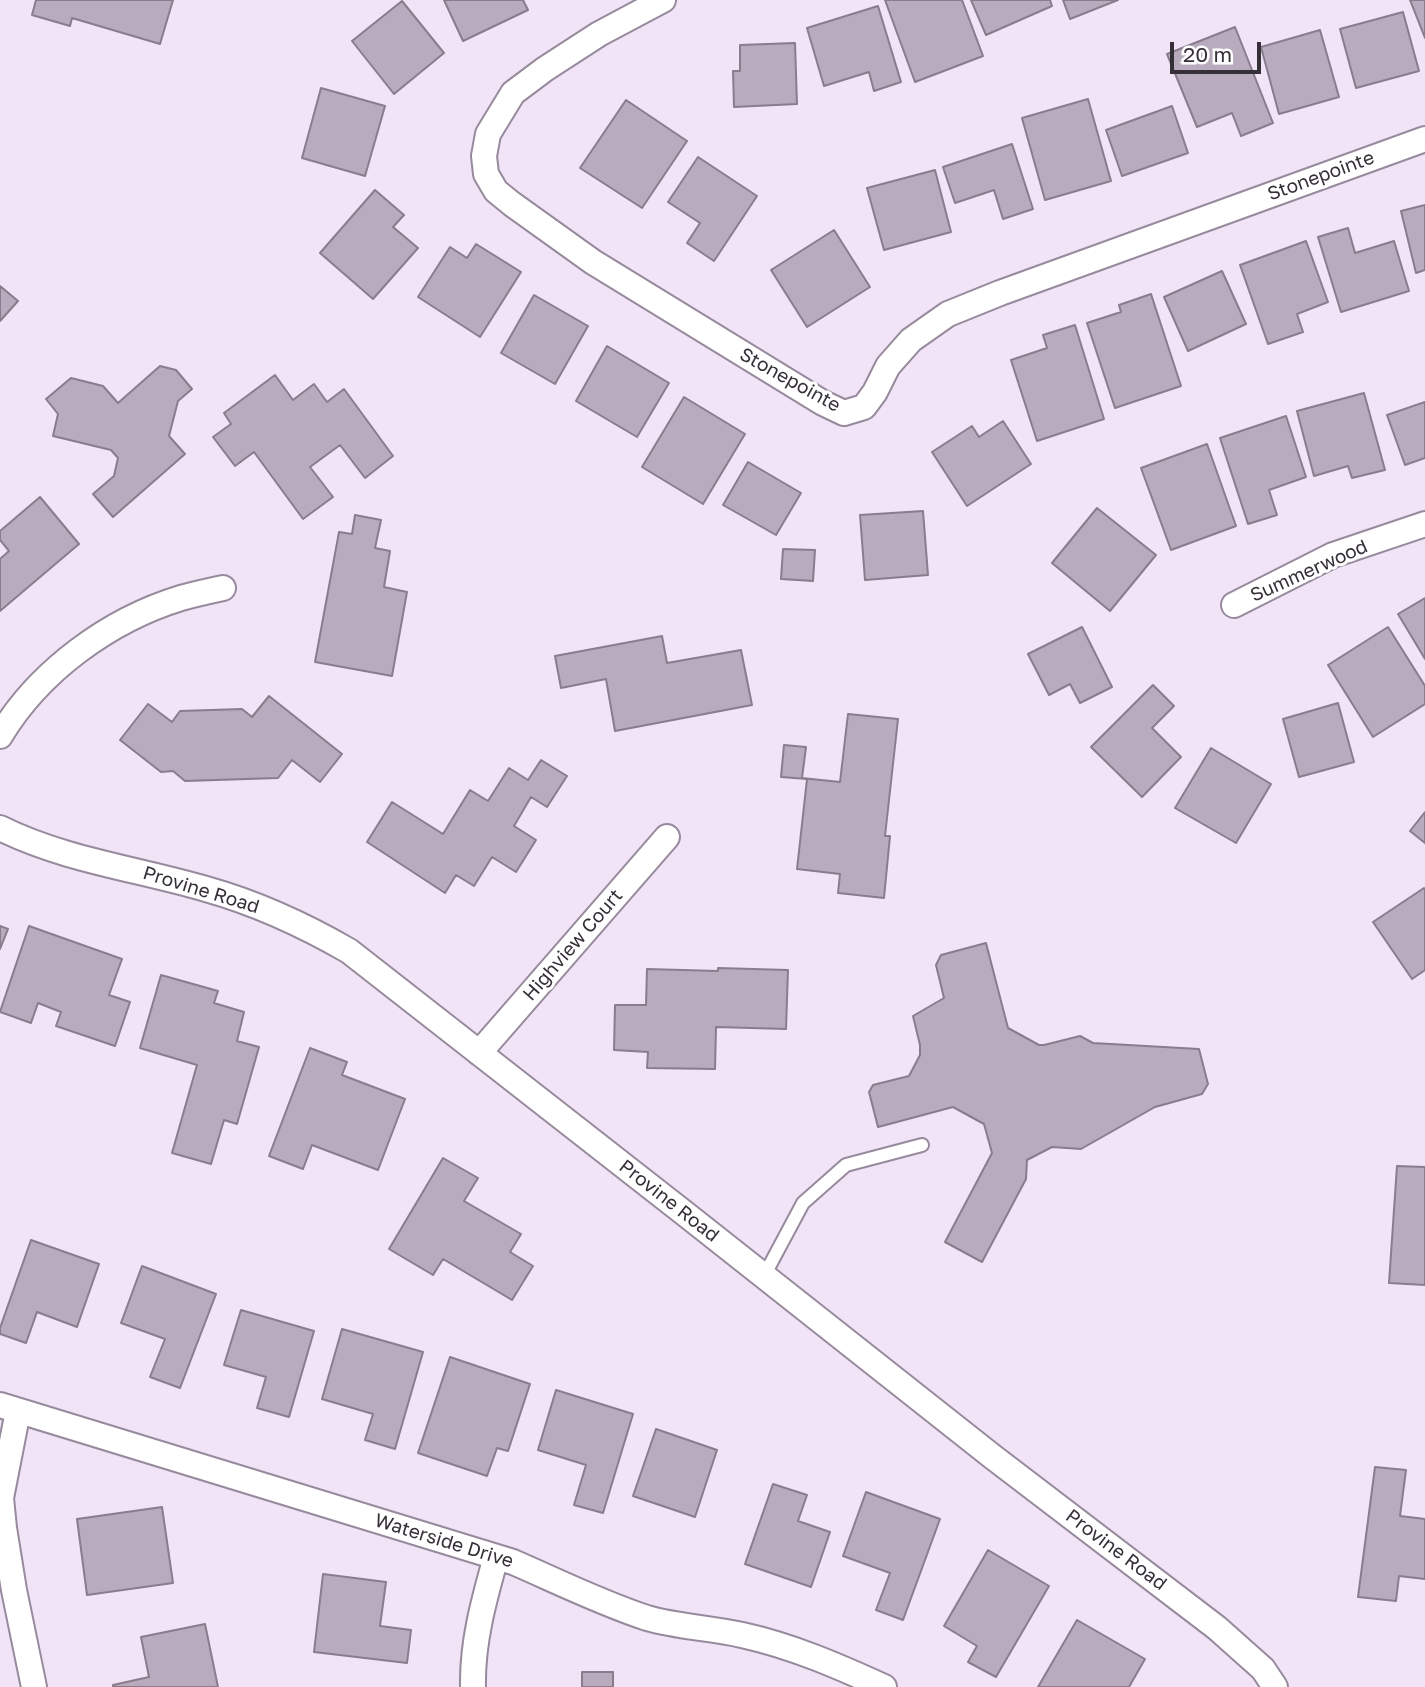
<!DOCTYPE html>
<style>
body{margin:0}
#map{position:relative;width:1425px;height:1687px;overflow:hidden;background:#f2e4f7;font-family:"Golos Text",sans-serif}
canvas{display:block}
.scale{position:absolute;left:1170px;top:42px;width:91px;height:32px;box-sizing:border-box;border:4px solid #352f37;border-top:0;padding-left:9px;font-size:21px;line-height:24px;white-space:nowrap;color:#352f37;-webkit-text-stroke:5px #fff;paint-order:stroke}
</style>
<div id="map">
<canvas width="1425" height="1687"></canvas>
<div class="scale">20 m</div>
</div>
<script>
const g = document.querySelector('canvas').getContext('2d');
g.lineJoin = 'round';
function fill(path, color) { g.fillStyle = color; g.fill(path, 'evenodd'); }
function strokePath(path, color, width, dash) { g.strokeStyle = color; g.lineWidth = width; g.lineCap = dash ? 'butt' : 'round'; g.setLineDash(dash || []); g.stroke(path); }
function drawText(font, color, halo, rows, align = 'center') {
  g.font = font + ' "Golos Text",sans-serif'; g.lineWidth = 6; g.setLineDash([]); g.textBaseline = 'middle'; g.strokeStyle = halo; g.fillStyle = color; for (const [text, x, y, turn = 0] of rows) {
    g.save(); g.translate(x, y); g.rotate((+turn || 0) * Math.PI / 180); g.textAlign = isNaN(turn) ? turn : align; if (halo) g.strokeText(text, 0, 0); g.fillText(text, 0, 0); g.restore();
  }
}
const building = new Path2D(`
 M36,0H173L160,44L72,18L70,26L32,15Z
 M444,0H523L528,10L463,41Z
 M885,0H962L983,56L915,82Z
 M971,0H1050L1052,6L986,35Z
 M1063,0H1118L1070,19Z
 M1410,0H1425V38Z
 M402,1L444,53L394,94L352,41Z
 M878,6L901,82L874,91L869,72L824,86L807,28Z
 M1403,12L1419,71L1356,88L1340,29Z
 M1235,27L1273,123L1241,136L1232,113L1197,127L1167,54Z
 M1320,30L1339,97L1279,114L1261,47Z
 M795,43L797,104L734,107L733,71H740V45Z
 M321,88L385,106L365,176L302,158Z
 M1088,99L1111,181L1045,200L1022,118Z
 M626,100L687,141L642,208L580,168Z
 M1172,106L1188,153L1122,176L1106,130Z
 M1012,144L1033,209L1003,219L994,190L955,203L943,167Z
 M698,157L757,196L714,261L687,243L700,223L668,202Z
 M935,170L951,232L884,250L867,188Z
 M375,190L404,215L393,227L418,248L373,299L320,253Z
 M1425,205V270L1416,273L1401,211Z
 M1348,228L1355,253L1394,241L1409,291L1341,312L1318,237Z
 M834,230L870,287L807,327L771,270Z
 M1306,241L1328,302L1297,314L1303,332L1268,344L1240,265Z
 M476,244L521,272L480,337L418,297L450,247L467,258Z
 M1222,271L1246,324L1188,351L1164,297Z
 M0,286L18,301L0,321Z
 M1151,294L1181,386L1115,408L1087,323L1121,312L1119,305Z
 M534,295L588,326L555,384L501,353Z
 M1075,325L1104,419L1037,441L1011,360L1047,348L1043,335Z
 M607,346L669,383L637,437L576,401Z
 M160,366L176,370L192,389L178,401L169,436L185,454L113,517L93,494L114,476L118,458L111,450L53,436L58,414L46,399L71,378L103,386L118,403Z
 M275,375L293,400L314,384L327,402L344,389L393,456L365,478L340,445L310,467L333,497L303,519L254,452L235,466L213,437L231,424L224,413Z
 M1364,393L1385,470L1352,478L1348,466L1314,476L1297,411Z
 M684,397L745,434L703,504L642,467Z
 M1425,402V458L1405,465L1387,415Z
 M1286,416L1306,477L1269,490L1277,515L1248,524L1220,438Z
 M1003,421L1031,464L967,506L932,452L972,426L979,437Z
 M1207,444L1236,526L1171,550L1141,468Z
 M748,462L801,493L776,535L723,505Z
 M40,497L79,544L0,611V559L9,551L0,540V531Z
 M1097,508L1156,555L1110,611L1052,563Z
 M923,511L928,575L865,580L860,515Z
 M355,515L381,520L375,548L390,551L384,587L407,592L392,676L315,662L339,532L352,534Z
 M783,549L815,550L813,581L781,579Z
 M1425,598V659L1398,614Z
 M1082,627L1112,687L1080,703L1070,684L1049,695L1028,654Z
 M1388,627L1425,686V704L1373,737L1328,665Z
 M662,636L667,663L741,650L752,705L615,731L606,679L561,688L555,656Z
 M1153,685L1174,706L1152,728L1181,757L1142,797L1091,747Z
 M269,696L342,754L320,782L292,760L278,778L185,781L173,771L161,772L120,740L148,704L172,722L180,711L242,709L252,717Z
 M1338,703L1354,762L1299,777L1283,719Z
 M848,714L898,719L885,836H890L884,898L838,893L840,874L797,869L807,779L781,777L784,745L806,747L802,778L840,782Z
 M1211,748L1271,784L1236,843L1175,808Z
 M541,760L567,776L547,807L531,797L514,826L536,840L516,872L492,857L474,886L456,875L445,893L367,842L392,802L443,834L470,790L488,801L509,768L528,780Z
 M1425,812V843L1410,831Z
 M1424,888L1425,890V970L1412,979L1373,922Z
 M0,926L8,929L0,949Z
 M29,926L122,959L109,995L130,1002L115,1046L56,1026L61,1012L38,1003L31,1023L0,1012Z
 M986,943L1008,1028L1039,1045H1044L1080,1036L1093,1043L1199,1049L1208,1084L1202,1094L1155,1107L1081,1149L1052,1147L1027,1160L1026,1179L982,1262L945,1242L992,1153L984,1124L953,1107L878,1127L869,1092L873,1085L909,1076L920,1055V1045L913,1016L944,998L936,965L941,955Z
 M718,968L788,970L786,1029L716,1027L715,1069L647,1068L648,1052L614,1050L615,1005H646L647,969L718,971Z
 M161,975L218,991L214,1003L244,1012L237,1041L259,1047L237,1124L224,1120L211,1164L172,1153L197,1065L140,1048Z
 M310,1048L347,1062L342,1075L405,1099L378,1170L312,1145L303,1169L269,1156Z
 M443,1158L478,1178L464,1201L521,1234L510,1252L533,1266L512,1300L443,1259L433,1275L389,1249Z
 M1397,1166L1425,1167V1285L1389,1283Z
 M31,1240L99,1264L77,1327L37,1312L26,1343L0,1334V1328Z
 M142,1266L216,1294L180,1388L150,1377L165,1339L121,1323Z
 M241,1310L314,1331L289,1417L257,1408L266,1377L224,1365Z
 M342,1329L423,1352L395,1449L365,1440L373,1414L322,1399Z
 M450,1357L530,1384L508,1451L497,1448L487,1476L418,1453Z
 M556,1390L633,1414L603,1513L574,1505L586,1465L538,1450Z
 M656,1429L717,1450L695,1517L633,1496Z
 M1375,1467L1406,1470L1400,1516L1425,1519V1579L1399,1576L1396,1601L1358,1597Z
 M773,1484L807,1495L798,1521L830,1532L811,1587L745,1564Z
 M866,1492L940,1519L903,1620L876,1610L890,1573L843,1556Z
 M162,1507L173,1583L87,1595L77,1519Z
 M988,1550L1049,1586L996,1677L968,1662L977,1646L944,1626Z
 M323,1574L386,1582L380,1626L411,1630L407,1663L314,1652Z
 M1077,1620L1145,1659L1129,1687H1038Z
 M205,1624L218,1687H113V1685L149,1677L141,1637Z
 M582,1672H613V1687H582Z`);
const lane = new Path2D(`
 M764,1276L803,1203L846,1165L922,1145`);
const street = new Path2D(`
 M663,0L599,34L545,69L513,93L488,134L484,156L486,174L496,191L512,204L593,262L823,403L844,413L864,407L875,392L888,366L911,340L948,314L1000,293L1425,139
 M1234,605L1333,555L1425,524
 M0,736C39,671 109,620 181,598C195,594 209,591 223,588
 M0,828C64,860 138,869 206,889C256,903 304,925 349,951L688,1216L993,1457L1217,1628L1263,1669L1275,1687
 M479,1053L667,837
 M0,1405L513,1562C557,1581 601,1603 647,1618C678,1627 711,1628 742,1635C792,1646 838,1666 884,1687
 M18,1411L1,1498L4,1528L14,1590L34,1687
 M473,1687C472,1642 484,1600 496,1557`);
const streetNames = [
 ["Stonepointe",1321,176,-20],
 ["Stonepointe",790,380,29],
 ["Summerwood",1309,571,-24],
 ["Provine Road",201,890,17],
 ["Highview Court",573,945,-49],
 ["Provine Road",669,1201,38],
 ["Waterside Drive",444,1541,17],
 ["Provine Road",1116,1550,37]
];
fill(building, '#b9abbe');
strokePath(building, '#887c8d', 2);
strokePath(lane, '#978a9c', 16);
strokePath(street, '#978a9c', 28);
strokePath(lane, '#fff', 12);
strokePath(street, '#fff', 24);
drawText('19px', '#352f37', '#fff', streetNames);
</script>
